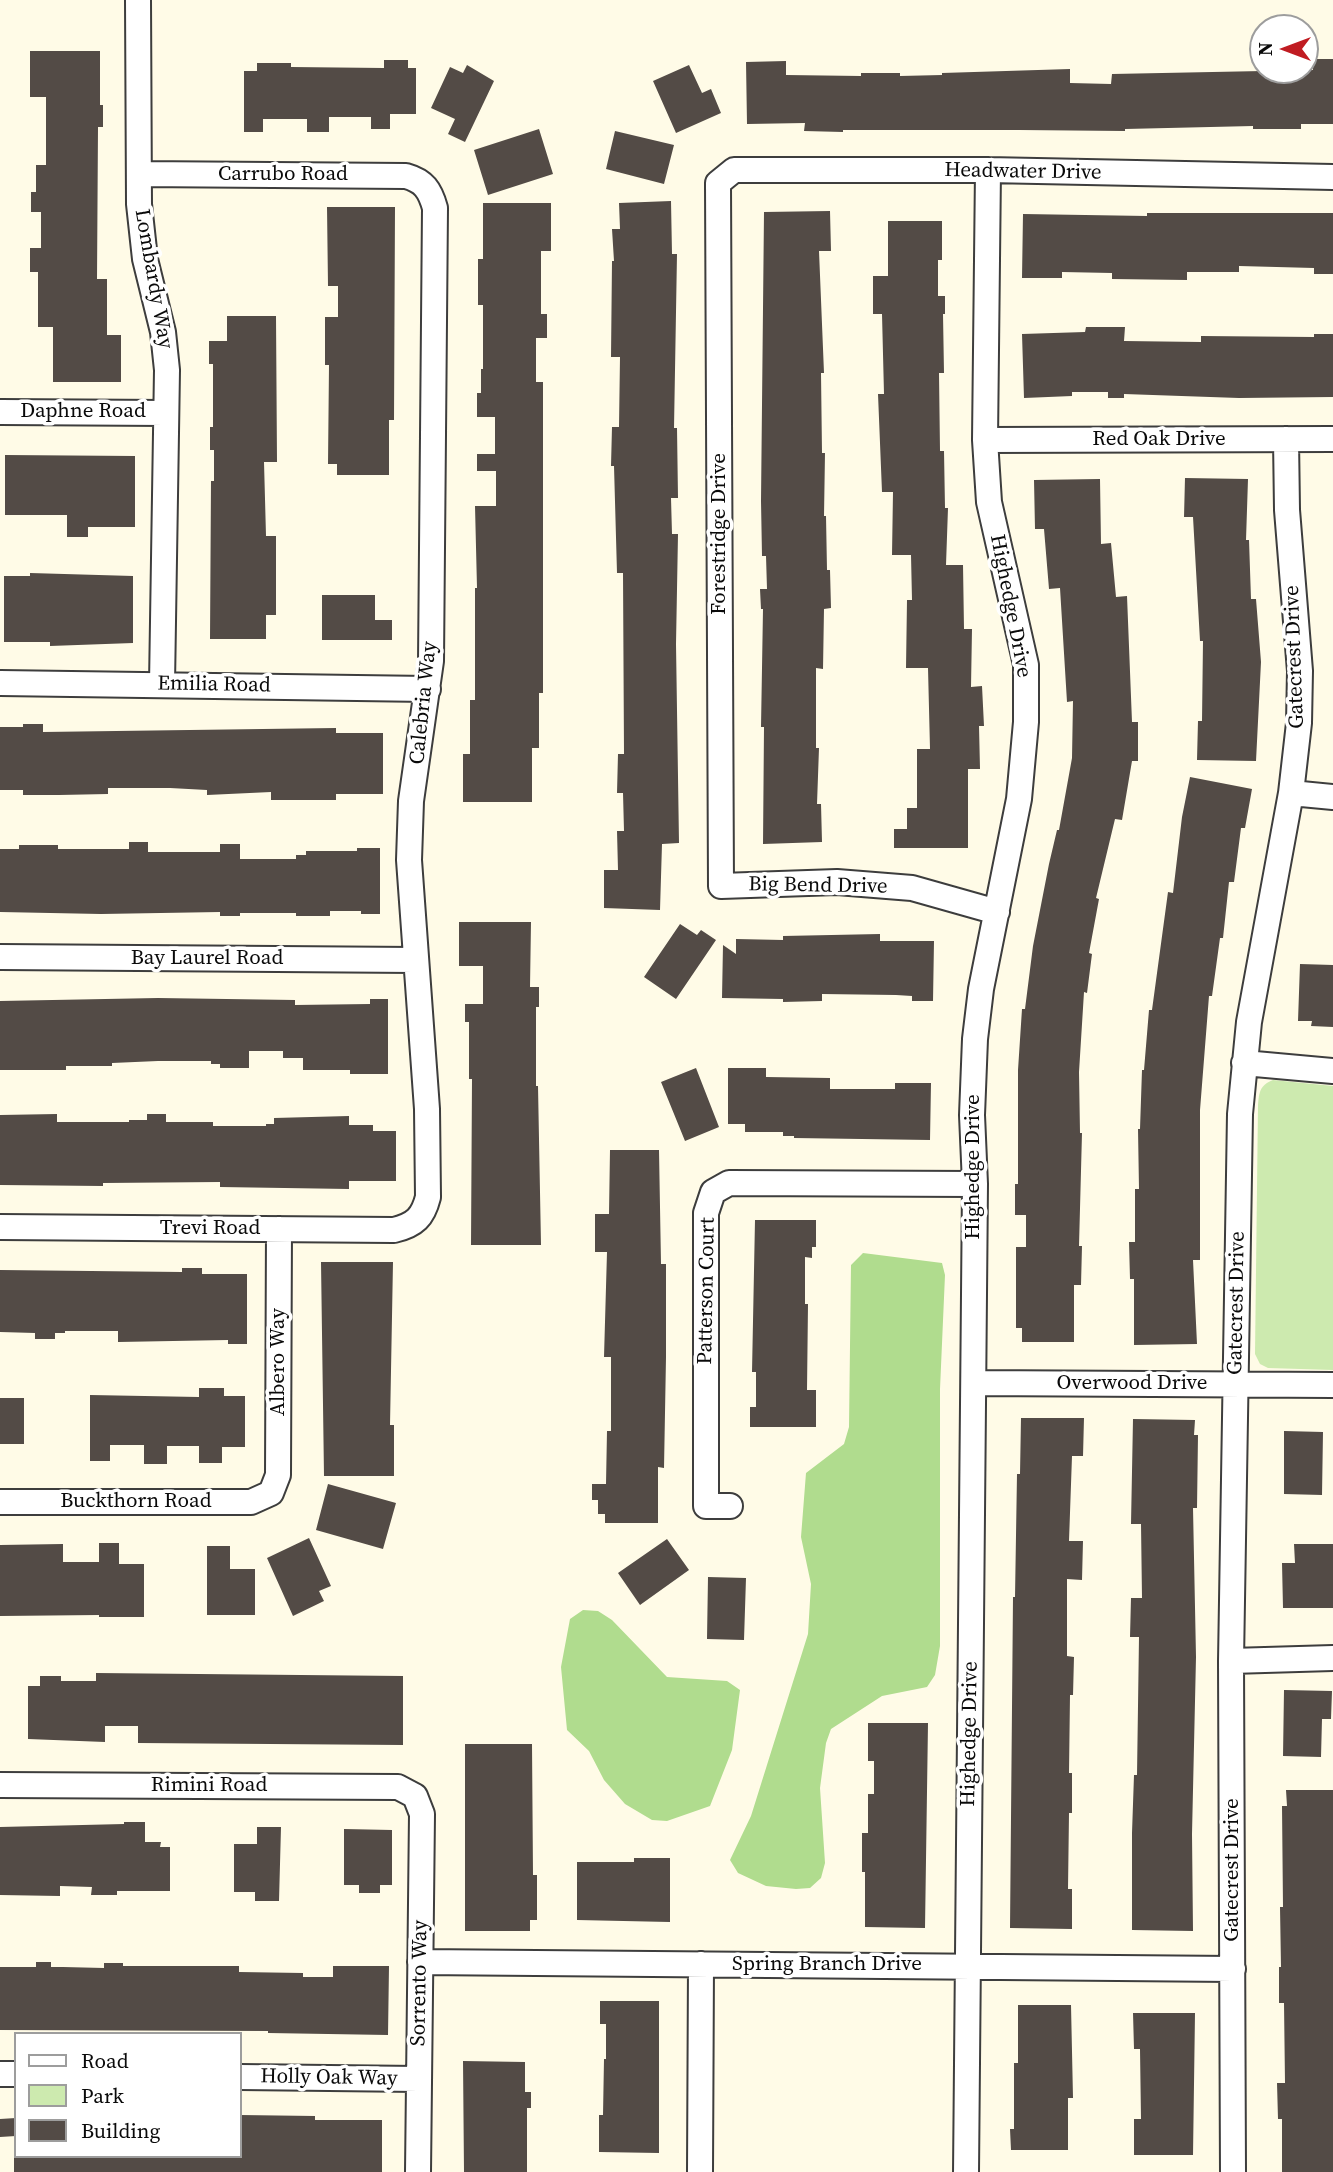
<!DOCTYPE html>
<style>
body{margin:0}
#map{position:relative;width:1333px;height:2172px;overflow:hidden;background:#fffbe7;font-family:"Source Serif 4",serif}
canvas{display:block}
.legend{position:absolute;left:14px;top:2032px;width:228px;height:126px;box-sizing:border-box;background:#fff;border:2px solid #9d9d9d;margin:0;padding:9px 12px;list-style:none;font-size:21px;color:#0a0a0a}
.legend li{display:flex;align-items:center;gap:14px;height:35px}
.legend b{width:35px;border:2px solid #9d9d9d}
.north{position:absolute;left:1249px;top:14px;width:70px;height:70px;box-sizing:border-box;background:#fff;border:2px solid #9d9d9d;border-radius:50%;rotate:270deg;font-size:19px;font-weight:700;line-height:28px;text-align:center;color:#0a0a0a}
.north::after{content:'';display:block;margin:auto;width:24px;height:32px;background:#c01c22;clip-path:polygon(50% 0,100% 100%,50% 72%,0 100%)}
</style>
<div id="map">
<canvas width="1333" height="2172"></canvas>
<ul class="legend">
<li><b style="height:9px;background:#fff"></b>Road</li>
<li><b style="height:19px;background:#cdeaaf"></b>Park</li>
<li><b style="height:19px;background:#534b46"></b>Building</li>
</ul>
<div class="north">N</div>
</div>
<script>
const g = document.querySelector('canvas').getContext('2d');
g.lineJoin = 'round';
function fill(path, color) { g.fillStyle = color; g.fill(path, 'evenodd'); }
function strokePath(path, color, width, dash) { g.strokeStyle = color; g.lineWidth = width; g.lineCap = dash ? 'butt' : 'round'; g.setLineDash(dash || []); g.stroke(path); }
function drawText(font, color, halo, rows, align = 'center') {
  g.font = font + ' "Source Serif 4",serif'; g.lineWidth = 7; g.setLineDash([]); g.textBaseline = 'middle'; g.strokeStyle = halo; g.fillStyle = color; for (const [text, x, y, turn = 0] of rows) {
    g.save(); g.translate(x, y); g.rotate((+turn || 0) * Math.PI / 180); g.textAlign = isNaN(turn) ? turn : align; if (halo) g.strokeText(text, 0, 0); g.fillText(text, 0, 0); g.restore();
  }
}
const green = new Path2D(`
 M1273,1080L1333,1086V1370L1268,1368L1260,1364L1255,1354L1258,1105C1259,1092 1260,1085 1273,1080Z`);
const forest = new Path2D(`
 M863,1253L942,1263L945,1275L940,1389V1646L935,1675L927,1687L882,1696L831,1729L826,1743L820,1788L825,1863L821,1878L810,1888L796,1889L766,1886L738,1873L730,1860L751,1816L808,1634L811,1584L801,1537L806,1473L844,1444L849,1427L851,1265Z
 M583,1610L598,1611L612,1620L667,1677L727,1681L740,1690L732,1750L710,1806L667,1821L652,1820L625,1804L604,1780L589,1751L567,1730L561,1667L570,1619Z`);
const building = new Path2D(`
 M30,51H100V105H103V127H98L97,279H107V335H121V382H53V327H38V272H30V248H41V212H31V192H36V165H46V97H30Z
 M1313,59H1333V124H1301V129H1253V126L1125,129V131L1019,130H843V132L804,131L805,123L747,124L746,62L786,61V75L861,76V73H900V76L942,75V73L1070,69V83L1111,84L1112,74L1313,70Z
 M384,60H408V68H416V114H390V129H371V117H329V132H307V119H263V132H244V71H257V63H291V67L384,68Z
 M467,65L494,81L465,142L448,134L455,119L431,108L450,67L463,73Z
 M689,65L702,93L711,89L721,113L676,133L653,81Z
 M539,129L553,174L488,195L474,150Z
 M615,131L674,145L664,184L606,169Z
 M671,201L672,254H677L674,428H677L678,498H671L672,534H678L676,644L679,843L662,844L660,910L604,908V870H618L617,831H624L623,793H617L618,754H624L623,573H617L614,466H611L612,427H619L620,357H611L612,261H614L612,229H620L619,203Z
 M483,203H551V251H541V314H547V338H536V382H543V693H539V748H532V802H463V754H470V700H475V588H477L475,506H496V471H477V454H495V417H477V393H481V369H483V305H478V259H483Z
 M327,207H395L394,420H389V475H337V464H328L329,365H325V317H338V286H328Z
 M830,211L831,251H819L824,373H821L822,453H825L824,516H826L827,570H830L831,608L824,609L823,669L816,668V748H819L817,804H821L822,842L763,844L764,727H761L763,609H761L760,589H767L766,556H762L761,501L764,212Z
 M1147,213H1333V274H1314V268L1239,266V272H1187V280L1112,279V273L1062,272V278H1022L1023,214L1147,216Z
 M888,221H942V260H938V296H945V314H943L944,373H939L940,451H944L945,508H948L946,565H963L964,629H972L971,687L982,686L984,726H979L980,769H968V848H894V829H907V808H917V749H930L928,668H906L907,600H912L911,555H892L893,492H882L878,394H884L882,314H873V276H888Z
 M227,316H276L277,462H264L266,536H276V615H266V639H210L211,481H214V450H210V427H213V364H209V341H227Z
 M1086,327H1125L1124,341L1201,342V336L1314,337V334H1333V397L1239,398L1124,394V398H1108V392H1072V396L1024,398L1022,334L1085,332Z
 M5,455L135,456V527H88V537H67V515H5Z
 M1185,478L1248,479L1246,540H1249L1251,599H1256L1261,662L1256,761L1197,760L1198,721H1202L1203,641H1200L1193,517H1184Z
 M1100,479L1101,544L1111,543L1116,597L1127,596L1132,722H1138V761H1132L1122,820L1115,819L1096,898L1099,899L1089,953L1092,954L1087,993L1084,992L1079,1072L1080,1133H1082L1079,1246H1082L1081,1285H1074V1342H1022V1328H1016V1247H1026V1215H1015V1184H1018V1070L1022,1009H1025L1033,946L1049,864L1057,830H1059L1072,758L1073,701L1067,702L1060,588L1049,589L1044,529H1035L1034,480Z
 M30,573L133,576V643L50,646V642H4V576H30Z
 M322,595H375V620H392V640H322Z
 M23,724H43V732L336,728V733H383V794H336V800H271V792L207,795V790L170,788H108V794L59,795H23V790H0V727H23Z
 M1190,777L1252,789L1245,828H1241L1234,882H1229L1223,938H1220L1212,996H1209L1200,1110V1260H1193L1197,1344L1134,1345V1279H1130L1129,1242H1135V1189H1139L1138,1129H1140L1142,1070H1144L1149,1010H1152L1168,892L1173,893L1182,817Z
 M129,842H148V852H220V844H240V859H296V855H306V851H357V848H380V914H361V911H330V916H296V913H240V916H220V912L101,914L0,912V849H19V845H58V849H129Z
 M459,922H531L530,987H539V1007H536V1086H538L541,1245H471L472,1079H469V1022H465V1004H483V966H459Z
 M680,924L697,935L701,930L716,940L676,999L644,977Z
 M880,934V941H934L933,1001H912V996L896,995L822,994V1001L783,1002V999L722,998L723,945L736,954V939L783,940V936Z
 M1300,964L1333,965V1027L1311,1026L1312,1021H1298Z
 M158,998L295,1000V1005L370,1004V999H388V1074H350V1070H303V1058H283V1051H249V1068H220V1064H211V1061H158L112,1063V1066H66V1070H0V1001Z
 M696,1068L719,1127L685,1141L661,1082Z
 M728,1068H766V1077L830,1078V1089H895V1083H931L930,1140L794,1138V1136H783V1132H745V1124H728Z
 M57,1114V1122H129V1120H147V1114H166V1122H213V1126H266V1124H274V1118L349,1116V1125H373V1131H396V1181H349V1189L220,1187V1182L103,1183V1186L0,1185V1115Z
 M610,1150H659L661,1264H666V1357L664,1468L658,1467V1523H605V1514H598V1500H592V1484H606L607,1431H611V1357H604L607,1252H595V1214H609Z
 M755,1220H816V1247H812V1258L805,1257V1304H808L807,1390H816V1427H750V1407H756V1372H752Z
 M321,1262H393L390,1425H394V1476H324Z
 M182,1268H202V1274H247V1344H228V1340L118,1342V1331H65V1333H55V1339H35V1333L0,1332V1270L182,1272Z
 M199,1388H224V1396H245V1447H222V1463H199V1446H167V1464H144V1445H110V1461H90V1395L199,1397Z
 M0,1398H24V1444H0Z
 M1021,1418H1084L1083,1456H1072L1069,1541H1083L1082,1580L1067,1579V1656L1074,1657L1073,1695H1070L1069,1773H1072V1813H1069L1068,1889H1072V1929L1010,1928L1013,1597H1015L1017,1474H1020Z
 M1133,1419L1195,1420L1194,1435H1198L1197,1508H1193L1196,1657L1192,1834L1193,1931L1132,1930V1833L1134,1775H1137L1139,1637H1130L1131,1598H1142L1141,1524H1131Z
 M1284,1431L1323,1432L1322,1495L1284,1494Z
 M328,1484L396,1503L383,1549L316,1530Z
 M309,1538L331,1586L319,1591L324,1601L293,1616L267,1558Z
 M667,1539L689,1570L640,1605L618,1573Z
 M99,1543H119V1564H144V1617H99V1615L0,1616V1545L63,1544V1562H99Z
 M1294,1544H1333V1608H1283L1282,1563H1295Z
 M207,1546H230V1569H255V1615H207Z
 M708,1577L746,1578L744,1640L707,1639Z
 M96,1673L403,1676V1745L138,1743V1726H105V1742L28,1739V1686H40V1676H61V1681H96Z
 M1284,1690L1332,1691L1331,1719H1322L1321,1757L1283,1756Z
 M868,1723H928L925,1928L865,1927V1872H862V1833H868V1794H874V1761H868Z
 M465,1744H532L533,1875H537V1920H530V1931H465Z
 M1286,1790H1333V2172H1282V2119H1278L1277,2083H1285L1284,2003H1279V1967H1281L1280,1907H1283L1282,1806H1287Z
 M124,1822H145V1842H161L160,1847H170V1891H117V1895H91L92,1887L60,1886V1896L0,1895V1827L124,1824Z
 M257,1827H281L279,1901H255V1892H234V1844H257Z
 M344,1829L392,1830V1885H380V1893H359V1885H344Z
 M634,1858H670V1922L577,1920V1862H634Z
 M36,1962H51V1967H63L104,1968V1963H123V1966H239V1972L303,1973V1977H333V1966H389L388,2035L268,2033V2031L0,2030V1967H36Z
 M600,2001H659V2153L599,2152V2115H603L604,2059H606V2024H600Z
 M1018,2005H1071L1073,2098H1068V2150H1011L1010,2129H1014V2063H1018Z
 M1133,2013H1195L1193,2155H1134V2119H1141L1140,2049H1134Z
 M463,2061L525,2062V2092H531V2108H527V2172H464Z
 M240,2115L315,2116V2120H382V2172H14V2156H240Z
 M16,2118V2136L0,2137V2119Z`);
const minor = new Path2D(`
 M138,0L139,204L145,259L163,332L167,370L162,684
 M0,412L166,413
 M985,440L1333,439
 M0,683L428,689
 M1291,793L1333,797
 M997,912L912,888L837,882L721,886L718,183L734,170H988L1333,177
 M0,957L415,960
 M1244,1063L1333,1071
 M0,1227L394,1230C415,1225 423,1217 428,1197L427,1109L409,860L411,801L431,661L435,208C430,190 424,181 406,176L139,174
 M974,1383L1333,1385
 M0,1502H251L271,1493L278,1475L279,1229
 M730,1506H706V1213L713,1192L729,1183L975,1184
 M1231,1661L1333,1658
 M0,1785L398,1787L415,1796L422,1814L418,2172
 M420,1962L1233,1969
 M0,2074H16
 M240,2077L418,2079
 M700,2172L701,1964
 M966,2172L975,1184L972,1115L975,1039L981,989L1019,799L1026,722V665L989,502L985,440L988,170
 M1233,2172L1231,1661L1240,1114L1249,1022L1291,793L1299,723L1300,671L1287,510L1286,439`);
const streetNames = [
 ["Headwater Drive",1023,172,1],
 ["Carrubo Road",283,175],
 ["Lombardy Way",153,279,80],
 ["Daphne Road",83,412],
 ["Red Oak Drive",1159,440],
 ["Forestridge Drive",720,534,-90],
 ["Highedge Drive",1010,606,79],
 ["Gatecrest Drive",1295,657,-92],
 ["Emilia Road",214,685,1],
 ["Calebria Way",424,703,-84],
 ["Big Bend Drive",818,886,1],
 ["Bay Laurel Road",207,959],
 ["Highedge Drive",974,1167,-90],
 ["Trevi Road",210,1229],
 ["Patterson Court",707,1291,-89],
 ["Gatecrest Drive",1237,1303,-89],
 ["Albero Way",279,1362,-90],
 ["Overwood Drive",1132,1384],
 ["Buckthorn Road",136,1502],
 ["Highedge Drive",970,1734,-89],
 ["Rimini Road",209,1786],
 ["Gatecrest Drive",1233,1870,-90],
 ["Spring Branch Drive",827,1965],
 ["Sorrento Way",420,1983,-89],
 ["Holly Oak Way",329,2078,1]
];
fill(green, '#cdeaaf');
fill(forest, '#b0dc8e');
fill(building, '#534b46');
strokePath(minor, '#3d3d3d', 28);
strokePath(minor, '#fff', 24);
drawText('21px', '#0a0a0a', '#fff', streetNames);
</script>
